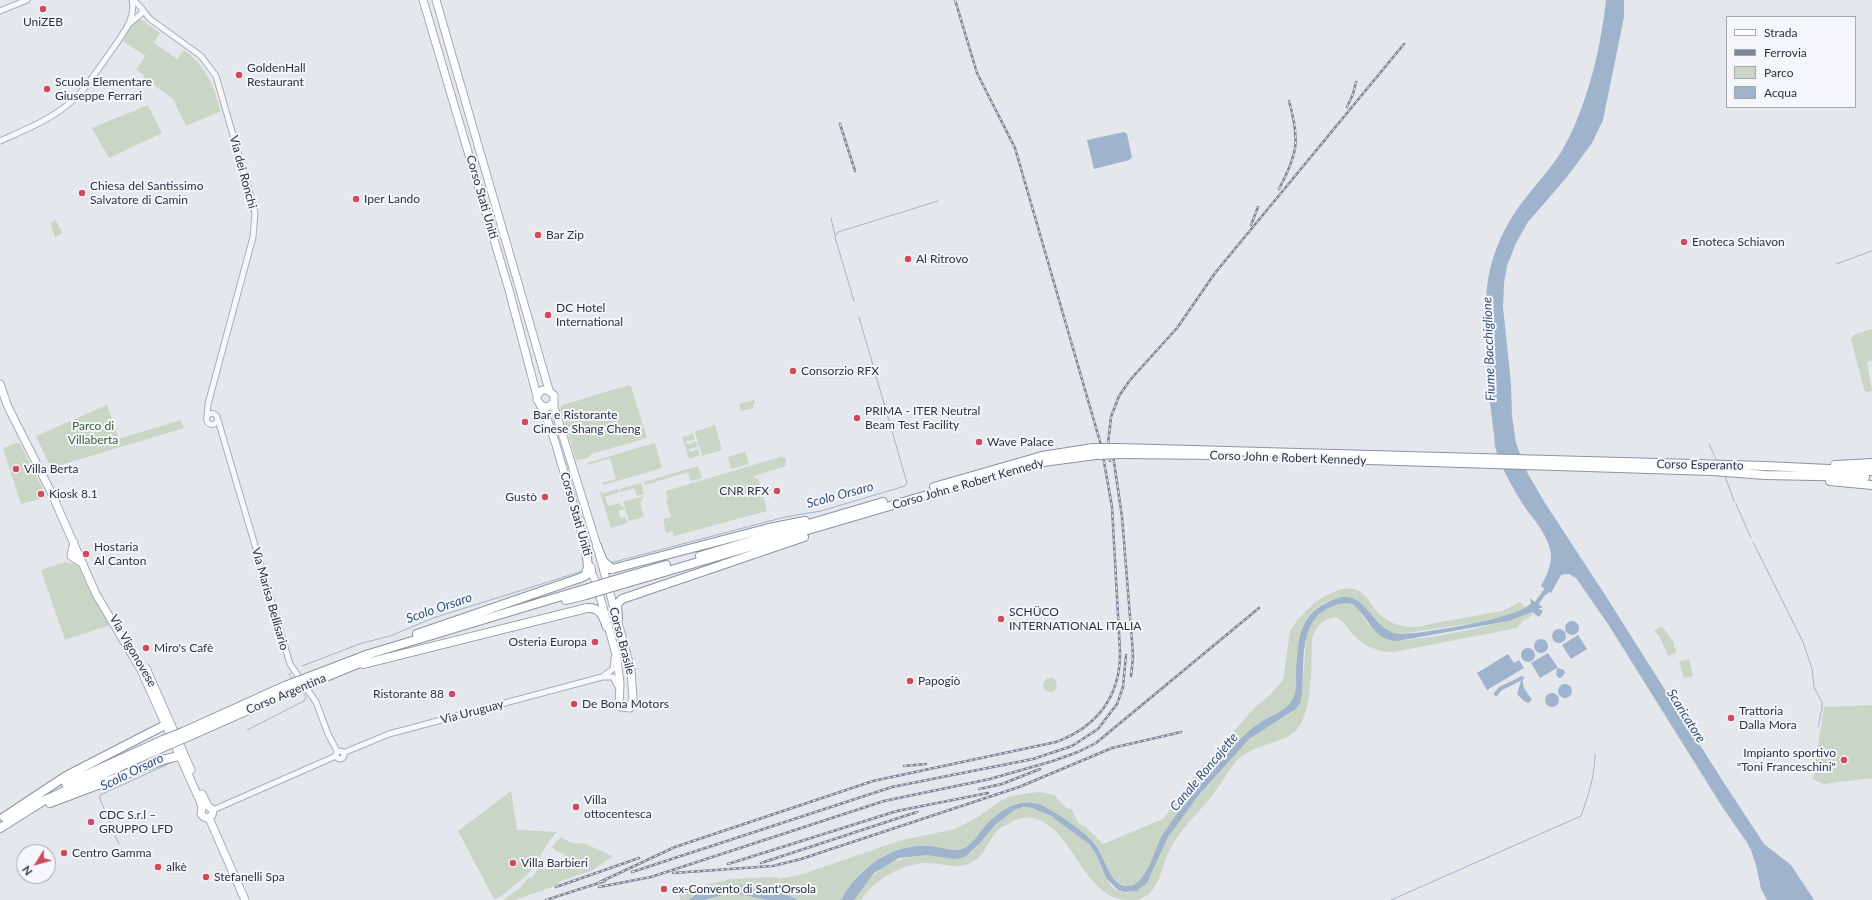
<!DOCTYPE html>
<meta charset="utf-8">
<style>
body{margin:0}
#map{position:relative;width:1872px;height:900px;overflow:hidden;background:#e4e7ec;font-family:Lato,sans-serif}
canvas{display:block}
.legend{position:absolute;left:1726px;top:16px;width:130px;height:92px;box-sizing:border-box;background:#f4f6f9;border:1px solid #a4a8b1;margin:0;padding:5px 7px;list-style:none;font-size:12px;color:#2b3445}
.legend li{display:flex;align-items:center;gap:8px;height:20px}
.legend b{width:20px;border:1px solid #a4a8b1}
.north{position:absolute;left:16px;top:844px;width:40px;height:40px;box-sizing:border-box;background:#f4f6f9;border:1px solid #a4a8b1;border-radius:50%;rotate:233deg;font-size:11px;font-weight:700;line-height:16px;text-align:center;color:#2b3445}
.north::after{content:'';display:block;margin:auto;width:14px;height:18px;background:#d1495b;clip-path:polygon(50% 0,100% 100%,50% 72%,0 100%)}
</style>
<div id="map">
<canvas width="1872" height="900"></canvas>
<ul class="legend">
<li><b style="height:5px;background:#fff"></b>Strada</li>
<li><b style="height:5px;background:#7d8696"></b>Ferrovia</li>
<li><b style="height:11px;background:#c9d6c5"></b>Parco</li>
<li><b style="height:11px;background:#9fb4cc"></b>Acqua</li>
</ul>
<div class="north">N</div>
</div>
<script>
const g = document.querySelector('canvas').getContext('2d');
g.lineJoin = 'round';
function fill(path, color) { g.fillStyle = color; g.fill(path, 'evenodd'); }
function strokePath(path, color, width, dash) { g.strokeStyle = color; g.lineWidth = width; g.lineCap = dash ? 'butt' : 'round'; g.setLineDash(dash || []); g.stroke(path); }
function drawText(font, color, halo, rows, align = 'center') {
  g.font = font + ' Lato,sans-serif'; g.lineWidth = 4; g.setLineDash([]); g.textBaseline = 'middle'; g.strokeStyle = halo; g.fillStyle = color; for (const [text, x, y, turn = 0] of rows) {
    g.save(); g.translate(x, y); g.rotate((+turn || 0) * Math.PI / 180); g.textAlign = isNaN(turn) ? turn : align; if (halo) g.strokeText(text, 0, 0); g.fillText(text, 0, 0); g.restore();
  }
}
const green = new Path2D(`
 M135,19L142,20L160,33L145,56L122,40Z
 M154,43L177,59L184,50C206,66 213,85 221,111L186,126L173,99L143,77L144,75L136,70Z
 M148,105L162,133L109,158L92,128Z
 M56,220L62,233L55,237L50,223Z
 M1872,329V361L1867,362L1872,391L1867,392L1864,390L1851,339L1853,335Z
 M629,385L631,386L647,438L591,454L588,458L576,460L560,408L563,405Z
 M754,400L755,403L753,404V408L741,411L739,404Z
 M107,405L119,439L181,420L184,428L51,468L36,436Z
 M715,425L722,450L702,456L700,448L701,446L699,447L697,441L699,440L697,439L695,432Z
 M693,433L695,440L686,441L687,445L696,441L698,447L689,449L690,452L698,449L700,455L689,459L682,436L685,437Z
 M16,443L20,444L47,497L21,504L3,448Z
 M655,443L662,468L603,485L602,483L616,479L610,458L588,465L587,463Z
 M745,452L749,464L731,469L728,457Z
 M783,456V458H786V466L754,476L755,479L758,478L767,511L674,536L672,531L666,533L663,519L671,517L666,500L668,499L666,491Z
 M698,466L702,478L691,481L688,472L645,485L644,482Z
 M641,483L644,494L637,496L634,488L620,492V489Z
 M618,489L619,492L605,497L608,506L620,503L621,507L623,506L624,509L618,511L621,518L626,517L627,523L611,528L600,492L601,491L602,494Z
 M644,496L640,503L644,517L629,521L623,502Z
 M65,562L75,564L80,568L110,625L65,640L41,570Z
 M1341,589C1345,589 1350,588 1354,589C1364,592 1368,600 1374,608C1388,626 1409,631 1430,624L1502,611L1520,602L1526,608L1509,615L1474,623L1400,634C1374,631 1366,593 1342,597C1300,605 1297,636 1296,671C1296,679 1298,688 1295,695C1289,710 1274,714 1262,721C1235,738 1213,768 1193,793C1182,806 1172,821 1163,835C1153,851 1149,878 1133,886C1107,888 1107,857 1095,843C1084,832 1053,809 1038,804C1019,796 998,812 985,826C979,833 975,841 967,846C957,854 941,846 929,846C892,843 857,868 841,900H798L788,895L768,889L689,899L688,900H681L679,895L708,884L731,879L776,877L778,879L800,875L902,840L955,829L978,817L1002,800L1012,796L1030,793L1040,792L1054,795L1065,807L1072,810L1078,823L1086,827L1103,844L1163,819L1202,766L1219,749L1254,708L1270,695L1283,680L1290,632L1297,620L1313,604L1325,596Z
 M1348,603C1359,605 1361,616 1368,624C1374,630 1380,635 1387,639C1399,646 1496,625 1513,619C1519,618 1525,615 1530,612L1533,615L1523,621L1517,628L1394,652C1375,652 1362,645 1350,631C1346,626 1343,621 1337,617C1324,617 1316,626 1312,638C1311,665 1315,725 1287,737C1270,745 1251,747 1237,760C1228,772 1220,785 1211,797C1197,814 1180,830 1170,849C1161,866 1160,892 1140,899C1137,900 1132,900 1128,900C1086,900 1075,835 1039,820C1028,815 1017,818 1008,824C1005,826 1002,826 1000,828C991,836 987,849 979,857C961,873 946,863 927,863C901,864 875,879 861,900H854C886,848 917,857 971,852C987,837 996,819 1016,809C1034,800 1081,833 1091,847C1103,862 1104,897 1132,892C1139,891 1147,882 1150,877C1155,867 1158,856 1163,846C1171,829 1185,811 1198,797C1204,789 1212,782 1218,774C1229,760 1240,745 1255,734C1272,721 1297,718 1302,695L1306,636C1312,616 1327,605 1348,603Z
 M1662,626L1674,643L1676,653L1668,656L1659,635L1654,631Z
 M1689,659L1693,676L1684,678L1679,662Z
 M1043 685a7 7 0 1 1 14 0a7 7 0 1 1-14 0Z
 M1872,705V778L1823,784L1813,779L1824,707Z
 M511,791L517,830L557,832L549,841L533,868L527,875L500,897L494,899L458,831Z
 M561,837C568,842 575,845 583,843L613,856L591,871L561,881L555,886L515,900H503L519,889L528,878H532L540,865L542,864L541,869H557V864L562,858L564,865L568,863L567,859L564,856L565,854L556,851L552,847Z
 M740,894H747L767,900H704L723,895Z`);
const water = new Path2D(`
 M1606,0H1624V17L1603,120L1592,143L1567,177L1528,222L1516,243L1507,266L1504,283L1503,307L1511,384L1512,416L1516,443L1528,474L1545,503L1600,587L1724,783L1764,844L1791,865L1814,900H1767L1761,889L1756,865L1751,850L1746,841L1723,808L1608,624L1576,578L1569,574L1561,575L1551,593L1549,592L1546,595L1544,593L1545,589L1541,586C1546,577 1551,566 1551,556C1550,537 1534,520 1524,506C1514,490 1499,465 1495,446C1494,442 1495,438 1494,434C1488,392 1485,349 1486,307C1486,269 1498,235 1521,204C1535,185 1551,169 1563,149C1587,106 1601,48 1606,0Z
 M1124,132L1127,134L1132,157L1129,160L1094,169L1087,140Z
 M1341,597C1368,593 1372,631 1400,634C1421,634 1521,618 1531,603L1530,598L1535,602L1540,600L1539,604L1543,608H1538L1543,611L1539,617L1532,612L1509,621L1397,641C1373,641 1368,615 1352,604C1345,602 1338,604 1331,607C1297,621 1305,665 1302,695L1300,703L1296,709L1249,739L1198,796L1168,837L1147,883L1137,891L1125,892L1118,890L1106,878L1096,854L1089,844L1051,816L1032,808L1023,807L1014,810L995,825L979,844L965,857L955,859L927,855L899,858L874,873L854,900H841C857,869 892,843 929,846C940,846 954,853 964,848C974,843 978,834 985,826C1000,810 1021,795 1043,806C1056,812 1085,832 1094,843C1106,855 1109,893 1134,885C1150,874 1153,852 1162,836C1174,817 1189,797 1204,780C1222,759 1240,734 1264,720C1275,714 1289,709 1294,696C1297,689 1296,680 1296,672C1298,634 1299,610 1341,597Z
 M1565 628a7 7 0 1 1 14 0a7 7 0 1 1-14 0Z
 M1552 636a7 7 0 1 1 14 0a7 7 0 1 1-14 0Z
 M1578,635L1587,649L1571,659L1562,645Z
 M1534 646a7 7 0 1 1 14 0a7 7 0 1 1-14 0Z
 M1521 655a7 7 0 1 1 14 0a7 7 0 1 1-14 0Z
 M1548,653L1558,668L1564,670L1565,673L1562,677L1559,678L1556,675L1557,668L1540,678L1531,663Z
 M1508,654L1514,663L1519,660L1524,668L1487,690L1477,673Z
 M1522,678L1524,688L1532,700L1528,703L1524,701L1517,694Z
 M1558 691a7 7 0 1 1 14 0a7 7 0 1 1-14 0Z
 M1545 700a7 7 0 1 1 14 0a7 7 0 1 1-14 0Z
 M729,884C752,887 777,888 798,900H767L740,894L723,895L704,900H688L701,891Z`);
const stream = new Path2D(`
 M831,218L835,235
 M1836,264L1872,251
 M854,301L835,237L838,232L938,201
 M1709,444L1716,459
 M1725,476L1734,501
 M1736,504L1751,538
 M1753,542L1803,642L1812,669L1814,687L1822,702V708L1818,727
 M610,563L785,517L821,511L905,486L907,483L859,317
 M302,666L362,643L390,636L433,618L583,571
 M291,673L289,675L293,680
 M247,730L304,701L306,697L302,690
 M119,844L100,799V795L175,761
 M1391,900L1581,816C1588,796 1595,776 1595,754`);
const canal = new Path2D(`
 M1536,604L1546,590
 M1496,694L1500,689L1522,678`);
const minor = new Path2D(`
 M142,9L150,19L201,56L216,76L252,201L255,213L253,237L208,404L207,416
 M0,11L27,0
 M130,23L142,13V9L134,0
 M0,141C29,128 60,116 81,92C93,78 103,62 114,47C124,32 136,18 132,0
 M206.5 419a5.5 5.5 0 1 1 11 0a5.5 5.5 0 1 1-11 0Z
 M218,420L290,664L316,702L328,734L337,751
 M603,677H613L618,687
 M336 755a4 4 0 1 1 8 0a4 4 0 1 1-8 0Z
 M343,753L389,734L602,677L613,669L614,658
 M213,810L336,756`);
const major = new Path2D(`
 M423,0L509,290L537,396
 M436,0L549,390
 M0,384L8,407L51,492L96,594L141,670L200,801L202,808L201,814L204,817L209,818
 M553,403L548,407L542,406L537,400C537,393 541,389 547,390L554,395V407L597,546L631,670L633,698L630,708L621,707L619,704L620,684L617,658L596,582L592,574L591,567
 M540,405L545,413L556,445L588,555
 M74,542L71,556L83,564
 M146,668L191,770
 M202,794L208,806L213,810L212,815L209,818
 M209,818L245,900`);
const highway = new Path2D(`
 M1119,448L1765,466L1872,471
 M1120,454L1217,455
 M1337,459L1712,471L1765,475L1865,477
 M1835,465L1872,463
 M1830,481L1872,485
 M934,487L1042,456L1093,448
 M597,546L603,561L612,569
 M700,556L883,502
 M604,569H612L769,528L805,521
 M585,576L588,567L586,550
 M611,581L666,565
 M613,587L1016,469L1043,462L1096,455
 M566,600L586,595
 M618,619L617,604L622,599L804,537
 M417,634L580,578L591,572
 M363,664L587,608C601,607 603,617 607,627
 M306,678L369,654L585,589
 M311,683L367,660
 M183,732L285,686
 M185,738L291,691
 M66,784L163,740
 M50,803L166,759L179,756
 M4,817L66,776L165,725
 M0,828L43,801L166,746`);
const rail = new Path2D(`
 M1347,107L1353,94L1356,82
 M840,124L855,171
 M1279,189C1298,153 1300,140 1289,101
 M1251,225L1258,207
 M1113,455L1122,517L1132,641L1133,657L1131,676
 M1110,461L1108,444L1111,417L1119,396L1130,380L1177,328L1215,273L1404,44
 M904,766L926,764
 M979,789L1002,784L1040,769
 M761,863L917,812
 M728,864L897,811L988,793
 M632,872L892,787L1033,759L1072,746L1098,729L1117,704L1123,687L1126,655
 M673,873L773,866L801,859L1019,787L1112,748L1181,732
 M600,882L675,847L873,781L1056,742C1097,727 1121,696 1120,651L1112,507L1101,445L1015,148L977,73L955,0
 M556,887L639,858
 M599,887L651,877L884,801L990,779L1053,761L1078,752L1096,743L1259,608
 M546,900L605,881`);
const highwayBridge = new Path2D(`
 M1093,448H1119
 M1096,455L1120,454
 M585,589L611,581
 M586,595L613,587
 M285,686L306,678
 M291,691L311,683
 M163,740L183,732
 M166,746L185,738`);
const markers = [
 [43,9,4,"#d1495b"],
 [239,75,4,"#d1495b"],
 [47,89,4,"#d1495b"],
 [82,193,4,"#d1495b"],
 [356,199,4,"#d1495b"],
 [538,235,4,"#d1495b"],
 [1684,242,4,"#d1495b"],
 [908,259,4,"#d1495b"],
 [548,315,4,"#d1495b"],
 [793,371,4,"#d1495b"],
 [857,418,4,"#d1495b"],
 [525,422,4,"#d1495b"],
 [979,442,4,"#d1495b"],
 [16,469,4,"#d1495b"],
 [777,491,4,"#d1495b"],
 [41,494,4,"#d1495b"],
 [545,497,4,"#d1495b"],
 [86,554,4,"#d1495b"],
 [1001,619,4,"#d1495b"],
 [595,642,4,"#d1495b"],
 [146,648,4,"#d1495b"],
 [910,681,4,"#d1495b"],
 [452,694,4,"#d1495b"],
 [574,704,4,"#d1495b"],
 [1731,718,4,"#d1495b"],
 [1844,760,4,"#d1495b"],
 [576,807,4,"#d1495b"],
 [91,822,4,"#d1495b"],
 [64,853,4,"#d1495b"],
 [513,863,4,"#d1495b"],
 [158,867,4,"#d1495b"],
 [206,877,4,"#d1495b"],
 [664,889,4,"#d1495b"]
];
const poiNames = [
 ["UniZEB",43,22,"center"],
 ["GoldenHall",247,68],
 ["Restaurant",247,82],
 ["Scuola Elementare",55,82],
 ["Giuseppe Ferrari",55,96],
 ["Chiesa del Santissimo",90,186],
 ["Salvatore di Camin",90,200],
 ["Iper Lando",364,199],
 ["Bar Zip",546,235],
 ["Enoteca Schiavon",1692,242],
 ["Al Ritrovo",916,259],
 ["DC Hotel",556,308],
 ["International",556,322],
 ["Consorzio RFX",801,371],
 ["PRIMA - ITER Neutral",865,411],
 ["Beam Test Facility",865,425],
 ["Bar e Ristorante",533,415],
 ["Cinese Shang Cheng",533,429],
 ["Wave Palace",987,442],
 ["Villa Berta",24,469],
 ["CNR RFX",769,491,"right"],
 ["Kiosk 8.1",49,494],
 ["Gustò",537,497,"right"],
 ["Hostaria",94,547],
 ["Al Canton",94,561],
 ["SCHÜCO",1009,612],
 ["INTERNATIONAL ITALIA",1009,626],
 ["Osteria Europa",587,642,"right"],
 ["Miro's Cafè",154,648],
 ["Papogiò",918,681],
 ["Ristorante 88",444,694,"right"],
 ["De Bona Motors",582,704],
 ["Trattoria",1739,711],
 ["Dalla Mora",1739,725],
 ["Impianto sportivo",1836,753,"right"],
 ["\"Toni Franceschini\"",1836,767,"right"],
 ["Villa",584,800],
 ["ottocentesca",584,814],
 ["CDC S.r.l –",99,815],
 ["GRUPPO LFD",99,829],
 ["Centro Gamma",72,853],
 ["Villa Barbieri",521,863],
 ["alkè",166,867],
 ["Stefanelli Spa",214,877],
 ["ex-Convento di Sant'Orsola",672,889]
];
const streetNames = [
 ["Via dei Ronchi",243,172,75],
 ["Corso Stati Uniti",482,197,74],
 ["Corso John e Robert Kennedy",1288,458,2],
 ["Corso Esperanto",1700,465,1],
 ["Corso John e Robert Kennedy",968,484,-16],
 ["Corso Stati Uniti",576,514,74],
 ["Via Marisa Bellisario",270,599,74],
 ["Corso Brasile",622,641,75],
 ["Via Vigonovese",133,651,60],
 ["Corso Argentina",286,694,-23],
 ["Via Uruguay",472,712,-15]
];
const parkNames = [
 ["Parco di",93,426],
 ["Villaberta",93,440]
];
const waterNames = [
 ["Fiume Bacchiglione",1489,349,-92],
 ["Scolo Orsaro",840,495,-15],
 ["Scolo Orsaro",439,608,-19],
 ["Scaricatore",1686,716,58],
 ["Scolo Orsaro",132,772,-26],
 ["Canale Roncajette",1204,772,-50]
];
fill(green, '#c9d6c5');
fill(water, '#9fb4cc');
strokePath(stream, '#9fb4cc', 1);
strokePath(canal, '#9fb4cc', 4);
strokePath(minor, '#a9aeb7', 7);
strokePath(major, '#a3abb8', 9);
strokePath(highway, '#8b94a3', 10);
strokePath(minor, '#f7f8fa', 5);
strokePath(major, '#fff', 7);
strokePath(highway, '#fff', 8);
strokePath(rail, '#7d8696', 2.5);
strokePath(rail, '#f4f6f9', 1, [3]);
strokePath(highwayBridge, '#8b94a3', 10, []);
strokePath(highwayBridge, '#fff', 8);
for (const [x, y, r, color] of markers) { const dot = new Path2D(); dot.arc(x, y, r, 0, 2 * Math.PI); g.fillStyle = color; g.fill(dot); strokePath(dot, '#f4f6f9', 1.5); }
drawText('12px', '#2b3445', '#f4f6f9', poiNames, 'left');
drawText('12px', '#2b3445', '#f4f6f9', streetNames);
drawText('12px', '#3f6138', '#f4f6f9', parkNames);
drawText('italic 13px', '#34527a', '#f4f6f9', waterNames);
</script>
